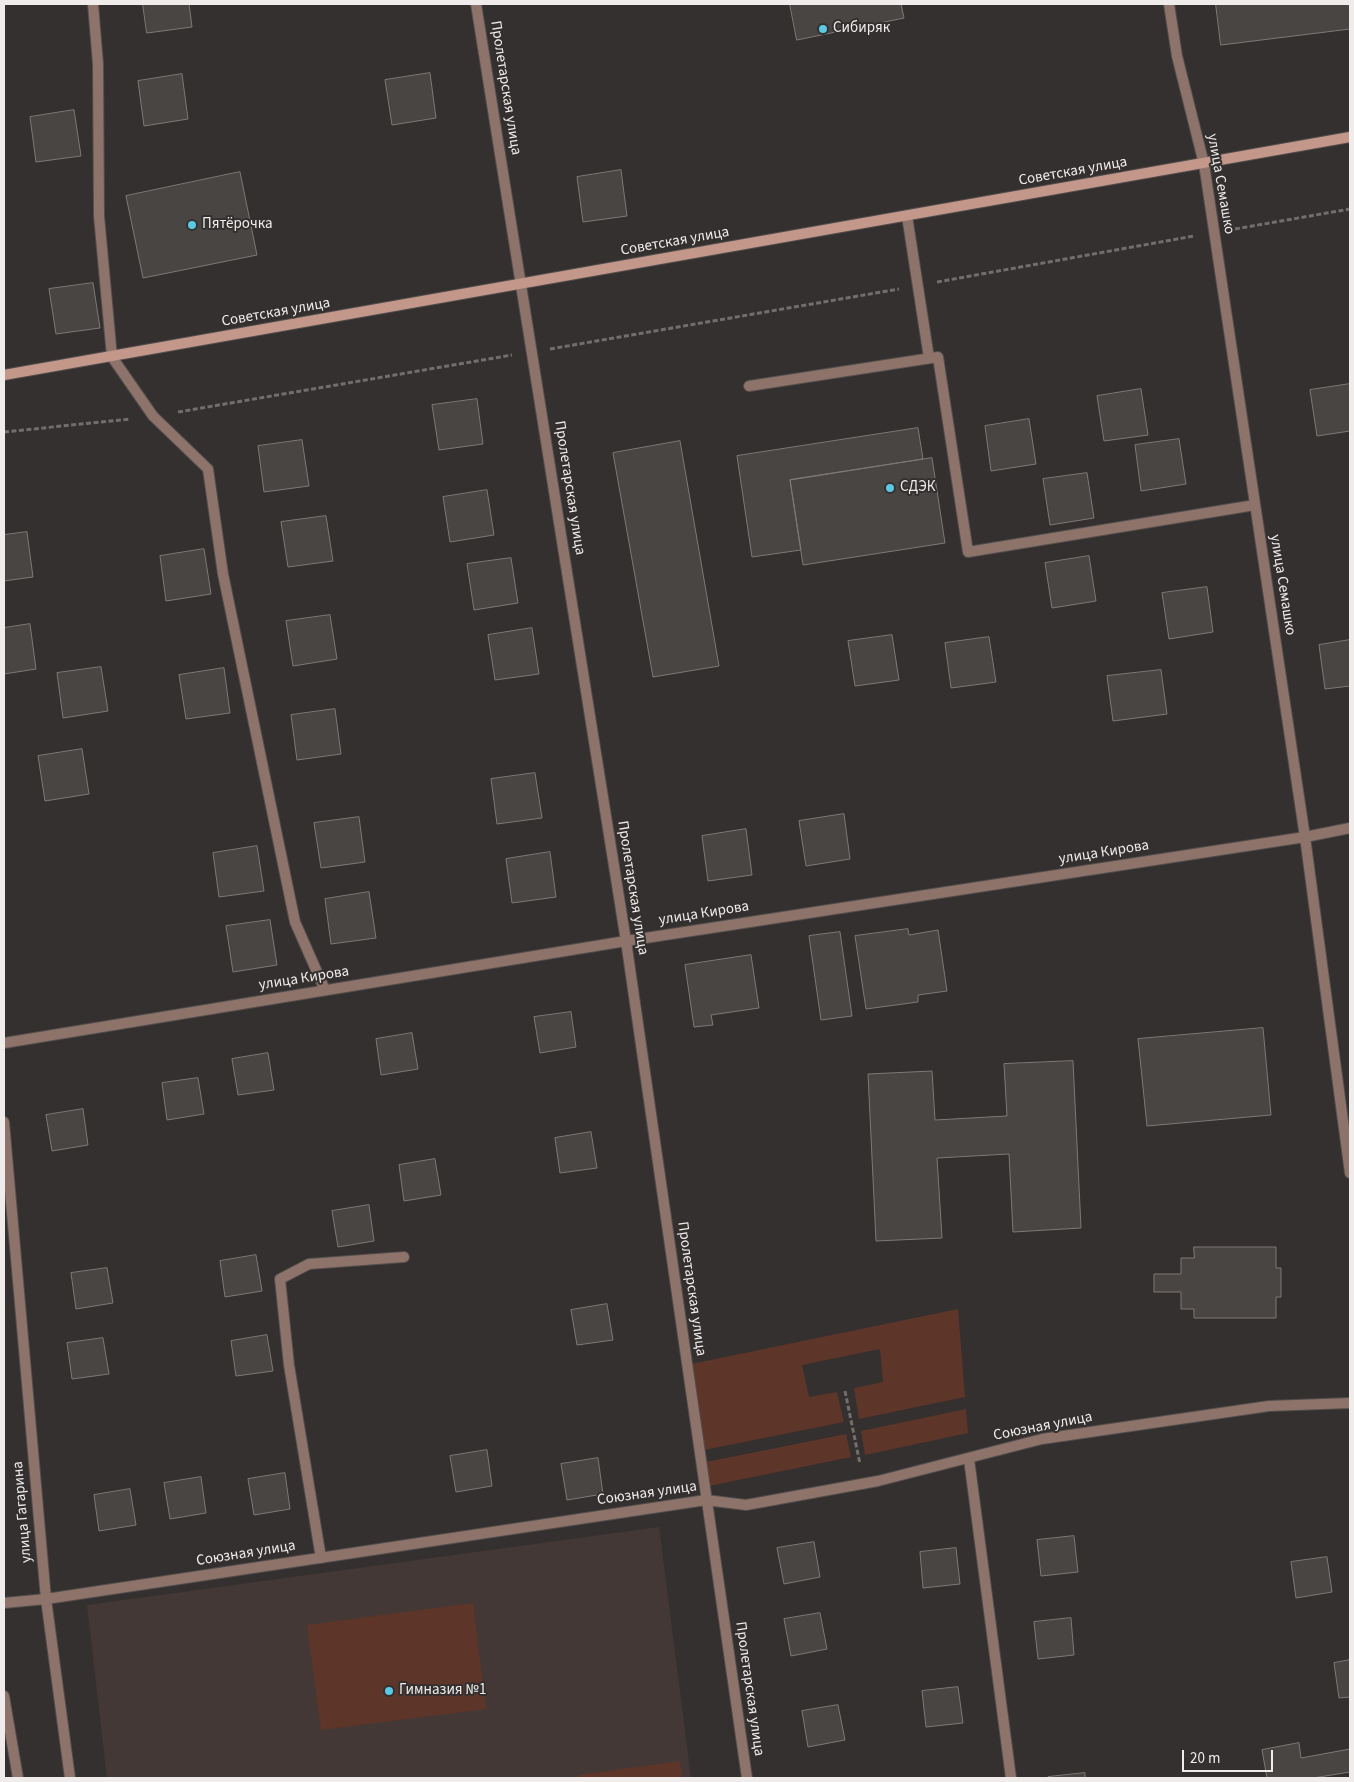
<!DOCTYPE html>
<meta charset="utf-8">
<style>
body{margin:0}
#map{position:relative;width:1354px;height:1782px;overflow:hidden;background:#34302f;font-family:"Source Sans 3",sans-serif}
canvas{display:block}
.frame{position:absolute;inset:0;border:5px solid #efeceb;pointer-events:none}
.scale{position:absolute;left:1182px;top:1750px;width:91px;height:22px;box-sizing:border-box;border:2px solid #efeceb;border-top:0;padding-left:6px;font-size:15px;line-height:18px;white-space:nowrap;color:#efeceb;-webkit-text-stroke:4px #34302f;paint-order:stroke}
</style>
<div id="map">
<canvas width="1354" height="1782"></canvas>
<div class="frame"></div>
<div class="scale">20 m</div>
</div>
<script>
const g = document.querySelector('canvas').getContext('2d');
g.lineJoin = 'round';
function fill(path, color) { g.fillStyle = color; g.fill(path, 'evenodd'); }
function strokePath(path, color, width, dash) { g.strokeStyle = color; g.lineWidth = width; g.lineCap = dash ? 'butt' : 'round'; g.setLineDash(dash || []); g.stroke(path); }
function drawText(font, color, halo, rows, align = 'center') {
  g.font = font + ' "Source Sans 3",sans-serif'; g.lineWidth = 4; g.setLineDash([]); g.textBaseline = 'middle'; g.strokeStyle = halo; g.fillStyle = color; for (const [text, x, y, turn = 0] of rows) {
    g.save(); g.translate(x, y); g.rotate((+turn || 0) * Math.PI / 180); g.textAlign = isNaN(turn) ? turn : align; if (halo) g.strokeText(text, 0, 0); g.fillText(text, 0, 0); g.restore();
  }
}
const built = new Path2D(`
 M659,1527L691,1778H107L87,1605Z`);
const green = new Path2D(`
 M958,1309L965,1397L859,1419L854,1388L883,1382L880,1349L802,1365L809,1397L837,1392L844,1422L704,1450L691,1364Z
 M966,1409L968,1433L865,1455L861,1431Z
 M846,1434L851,1457L709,1486L706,1462Z
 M473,1603L486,1709L321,1730L307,1625Z
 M680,1761L682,1778H580L579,1775Z`);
const building = new Path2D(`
 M143,4H189L192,27L147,33Z
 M790,4H901L904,18L797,40Z
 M1216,4H1350V29L1221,45Z
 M430,73L436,118L392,125L385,80Z
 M182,74L188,119L144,126L138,81Z
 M74,110L81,156L36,162L30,117Z
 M621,170L627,216L583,222L577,177Z
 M240,172L257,255L143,278L126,196Z
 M93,283L100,328L56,334L49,289Z
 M1350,384V431L1317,436L1310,390Z
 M1141,389L1148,435L1104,441L1097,396Z
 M477,399L483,444L439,450L432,405Z
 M1029,419L1036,464L991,471L985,426Z
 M918,428L923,459L790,480L801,550L752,557L737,456Z
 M1179,439L1186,484L1141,491L1135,445Z
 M302,440L309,486L264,492L258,446Z
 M680,441L719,666L653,677L613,453Z
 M932,458L945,543L803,565L790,480Z
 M1087,473L1094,518L1050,525L1043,479Z
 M487,490L494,535L450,542L443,497Z
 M326,516L333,561L288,567L281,522Z
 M27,532L33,577L4,581V535Z
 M204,549L211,594L166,601L160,556Z
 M1089,556L1096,601L1052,608L1045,563Z
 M511,558L518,603L474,610L467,564Z
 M1207,587L1213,632L1169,639L1162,593Z
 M330,615L337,659L293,666L286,621Z
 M30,624L36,669L4,674V628Z
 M532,628L539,674L495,680L488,635Z
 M892,635L899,680L855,686L848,641Z
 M989,637L996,682L951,688L945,643Z
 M1350,640V686L1325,689L1319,645Z
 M101,667L108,711L63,718L57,673Z
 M224,668L230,713L186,719L179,675Z
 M1161,670L1167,714L1113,721L1107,676Z
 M335,709L341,754L297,760L291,715Z
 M82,749L89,794L45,801L38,756Z
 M535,773L542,818L497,824L491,779Z
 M844,814L850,859L806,866L799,821Z
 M359,817L365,862L321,868L314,823Z
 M746,829L752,875L708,881L702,836Z
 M257,846L264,891L219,897L213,853Z
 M550,852L556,897L512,903L506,859Z
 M369,892L376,938L331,944L325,899Z
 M270,920L277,965L233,972L226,926Z
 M908,929L909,935L938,930L947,991L918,995V1002L866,1009L855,936Z
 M840,932L852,1016L821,1020L809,936Z
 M751,955L759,1008L711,1015L713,1025L694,1027L685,965Z
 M571,1012L576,1047L540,1053L534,1017Z
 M1263,1028L1271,1115L1147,1126L1138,1039Z
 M412,1033L418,1069L381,1075L376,1039Z
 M268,1053L274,1090L238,1095L232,1059Z
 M1073,1061L1081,1228L1013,1232L1009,1154L937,1158L942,1238L876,1241L868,1074L932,1071L935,1120L1007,1116L1004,1064Z
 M198,1078L204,1114L167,1120L162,1083Z
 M83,1109L88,1145L52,1151L46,1115Z
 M591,1132L597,1168L560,1173L555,1138Z
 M435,1159L441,1195L404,1201L399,1165Z
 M369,1205L374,1241L338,1247L332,1211Z
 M1194,1247H1276V1268H1281V1297H1276V1318H1194V1309H1181V1292H1154V1274H1181V1258H1194Z
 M256,1255L262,1291L225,1297L220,1261Z
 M107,1268L113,1303L76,1309L71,1273Z
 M607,1304L613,1340L577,1345L571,1310Z
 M267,1335L273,1371L236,1376L231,1341Z
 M103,1338L109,1374L72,1379L67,1343Z
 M487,1450L492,1486L456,1492L450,1456Z
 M598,1458L603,1494L567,1500L561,1464Z
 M285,1473L290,1509L254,1515L248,1479Z
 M201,1477L206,1513L170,1519L164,1483Z
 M130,1489L136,1525L99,1531L94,1495Z
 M1074,1536L1078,1572L1041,1576L1037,1540Z
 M814,1542L820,1577L784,1584L777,1548Z
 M956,1548L960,1584L923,1588L920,1552Z
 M1327,1557L1332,1592L1296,1598L1291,1562Z
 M820,1613L827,1649L791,1656L784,1619Z
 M1071,1618L1074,1655L1038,1659L1034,1622Z
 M1350,1660V1697L1339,1698L1334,1663Z
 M958,1687L963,1723L926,1727L922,1691Z
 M838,1705L845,1740L808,1747L802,1711Z
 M1299,1743L1301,1758L1350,1749V1772L1313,1778H1267L1262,1750Z
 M1085,1773V1778H1048V1777Z`);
const path = new Path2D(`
 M1235,229L1350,209
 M937,282L1194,236
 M550,349L899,289
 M178,412L512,355
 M4,432L130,419
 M845,1391L860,1464`);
const lane = new Path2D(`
 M93,4L98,64L99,216L112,357L153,416L208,469L223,574L295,922L325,990
 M907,216L929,358
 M749,386L938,357L968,552L1255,505
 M969,1459L1011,1778
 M321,1558L289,1365L280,1279L309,1264L404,1257`);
const street = new Path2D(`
 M476,4L626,941L747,1778
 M1169,4L1177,56L1204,164L1305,837L1350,1173
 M4,1043L626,941L1305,837L1350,828
 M4,1122L46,1599L70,1778
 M4,1603L46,1599L706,1500L746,1505L878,1481L1042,1439L1269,1406L1350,1403
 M4,1696L18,1778`);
const secondary = new Path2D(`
 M4,375L1350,137`);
const markers = [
 [823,29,5,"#5bc8e6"],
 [192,225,5,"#5bc8e6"],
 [890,488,5,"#5bc8e6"],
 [389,1691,5,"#5bc8e6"]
];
const poiNames = [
 ["Сибиряк",833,29],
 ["Пятёрочка",202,225],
 ["СДЭК",900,488],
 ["Гимназия №1",399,1691]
];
const streetNames = [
 ["Пролетарская улица",505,88,81],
 ["Советская улица",1073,172,-10],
 ["улица Семашко",1220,184,80],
 ["Советская улица",675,242,-10],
 ["Советская улица",276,313,-10],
 ["Пролетарская улица",569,488,81],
 ["улица Семашко",1282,585,81],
 ["улица Кирова",1104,853,-9],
 ["Пролетарская улица",632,888,81],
 ["улица Кирова",704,914,-9],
 ["улица Кирова",304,979,-9],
 ["Пролетарская улица",691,1289,82],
 ["Союзная улица",1043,1427,-11],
 ["Союзная улица",647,1494,-8],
 ["улица Гагарина",23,1512,-95],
 ["Союзная улица",246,1554,-9],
 ["Пролетарская улица",749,1689,82]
];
fill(built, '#433835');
fill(green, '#5d3629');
fill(building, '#494543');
strokePath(building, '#7e7977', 1);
strokePath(lane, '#524e4d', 12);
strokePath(street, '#524e4d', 12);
strokePath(secondary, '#524e4d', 12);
strokePath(path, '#726e6d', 3, [5, 2.5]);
strokePath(lane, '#8e736a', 10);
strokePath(street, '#8e736a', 10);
strokePath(secondary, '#c39789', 10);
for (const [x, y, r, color] of markers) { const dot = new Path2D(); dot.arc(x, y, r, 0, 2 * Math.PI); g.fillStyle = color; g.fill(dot); strokePath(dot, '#34302f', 2); }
drawText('15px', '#efeceb', '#34302f', poiNames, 'left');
drawText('15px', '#efeceb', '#34302f', streetNames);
</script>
